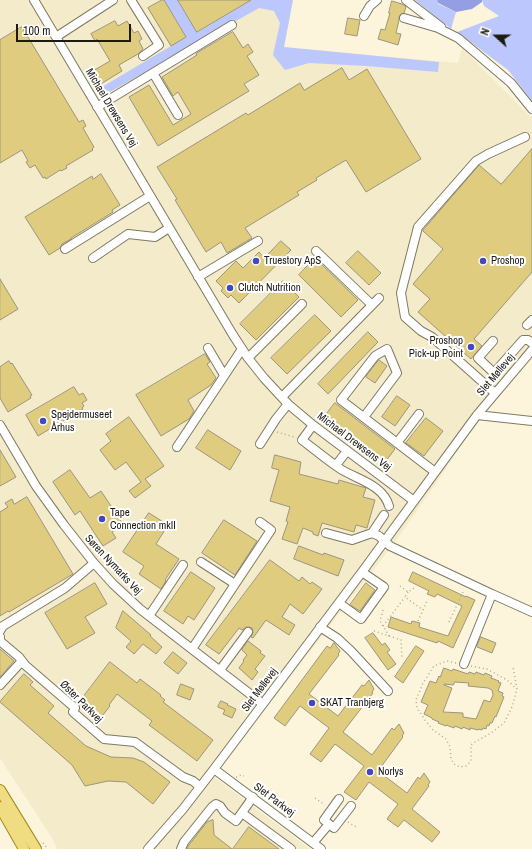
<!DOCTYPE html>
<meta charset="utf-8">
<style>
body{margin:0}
#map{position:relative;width:532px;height:849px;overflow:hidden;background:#fcf5dc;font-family:"Archivo Narrow",sans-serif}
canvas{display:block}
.north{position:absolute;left:476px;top:16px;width:40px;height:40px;-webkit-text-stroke:3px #fff;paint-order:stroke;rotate:291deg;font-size:11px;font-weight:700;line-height:16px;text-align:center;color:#1d1a11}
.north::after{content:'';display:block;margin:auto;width:14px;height:18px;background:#1d1a11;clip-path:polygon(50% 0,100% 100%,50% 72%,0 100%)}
.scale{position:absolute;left:16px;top:24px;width:115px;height:18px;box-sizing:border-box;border:2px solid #1d1a11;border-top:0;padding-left:5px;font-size:12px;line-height:14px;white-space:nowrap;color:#1d1a11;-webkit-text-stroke:3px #fff;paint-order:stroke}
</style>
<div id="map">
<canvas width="532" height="849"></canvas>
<div class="north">N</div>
<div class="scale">100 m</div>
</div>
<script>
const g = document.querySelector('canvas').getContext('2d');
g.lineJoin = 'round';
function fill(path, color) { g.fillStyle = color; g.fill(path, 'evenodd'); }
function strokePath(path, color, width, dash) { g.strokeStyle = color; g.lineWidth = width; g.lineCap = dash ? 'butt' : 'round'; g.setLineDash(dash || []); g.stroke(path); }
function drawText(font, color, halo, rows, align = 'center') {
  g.font = font + ' "Archivo Narrow",sans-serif'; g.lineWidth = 4; g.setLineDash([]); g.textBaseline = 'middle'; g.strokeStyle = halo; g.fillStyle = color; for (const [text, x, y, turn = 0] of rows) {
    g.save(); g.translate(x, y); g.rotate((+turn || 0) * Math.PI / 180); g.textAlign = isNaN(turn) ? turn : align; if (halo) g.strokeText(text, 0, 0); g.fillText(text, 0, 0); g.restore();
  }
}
const built = new Path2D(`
 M0,0H293L284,47L458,63L462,48L532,118V356L476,422L439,479L395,542L213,776L310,849H57L52,838L0,758Z`);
const green = new Path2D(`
 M164,0H178L198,32L251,0H293L284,47L439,62L438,72L366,66L309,63L285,70L273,55L280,23L274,11L259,8L101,97L97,90L186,37Z
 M415,0H437L438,4L456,12L451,29Z
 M482,0H532V101L508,70L457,32L499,16L484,6Z`);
const water = new Path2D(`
 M437,0H482V2L472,9L456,12L438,3Z`);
const building = new Path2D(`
 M162,0H164L186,37L171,46L148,8Z
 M178,0H251L197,32Z
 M392,1L402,4L406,7L404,13L401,14L399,17V20L396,33L401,34L398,45L378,39L381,29L385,30L390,13H389Z
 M348,18L360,20L357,36L345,34Z
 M115,21L118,26L127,21L134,33L138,31L142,39L139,41L143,49L138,54L119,65L122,71L99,85L91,72L110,61L97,39L95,41L91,34Z
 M22,27L79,122L83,120L86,126L83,128L94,147L92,149L93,150L66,166L67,168L61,171L60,170L46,179L45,177L43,178L35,165L30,168L26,162L28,161L22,150L0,163V40Z
 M233,32L243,48L248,44L253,52L247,56L259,75L244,84L249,91L158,146L129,97L149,85L173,125L191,114L178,92L173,96L162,77L197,55L196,54Z
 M342,68L349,80L367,69L421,159L366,192L346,160L316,178L317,180L297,192L299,195L245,228L252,238L227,253L221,242L206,252L175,200L177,199L157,167L246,113L248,115L300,83L304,90Z
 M532,149V272L474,339L482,346L471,359L418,312L430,299L413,284L443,249L423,231V230L479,165L501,184Z
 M101,174L120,205L112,210L113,212L71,238V239L62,244L60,248L49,255L25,217L92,176L93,179Z
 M281,241L291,250L239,303L231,295L228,298L221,291L223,288L216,281L236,261L243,268L259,252L264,258Z
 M358,251L381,273L369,285L346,263Z
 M315,258L358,300L341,317L299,275Z
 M0,279L18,309L0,320Z
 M283,281L299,297L256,340L240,324Z
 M315,315L331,331L287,374L271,358Z
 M368,332L378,342L328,394L318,384Z
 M205,354L210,362L207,364L216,378L211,385L188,400L194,411L189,419L161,436L136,395Z
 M379,360L387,366L375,383L366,377Z
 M9,361L11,364L12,363L32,395L30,396L31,398L8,412L0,398V367Z
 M74,387L79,395L83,393L87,400L82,403L84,406L82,408L83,409L38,436L26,415Z
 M397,396L410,405L395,426L382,417Z
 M335,403L395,449L385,462L325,416Z
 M129,417L164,466L145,479L151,486L135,498L129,491L141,482L126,462L115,470L100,450L111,441L106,434Z
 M426,418L443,431L424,456L406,443Z
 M208,430L241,451L230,470L196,448Z
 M0,450L16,477L0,486Z
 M275,455L301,462L299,474L338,484L339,480L366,488L363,497L375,500L367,528L356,525L354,532L322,523L318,536L313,534V532L303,528L297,544L282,539L288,522L286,521L290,507L270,501L279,470L272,468Z
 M70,470L90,498L101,491L123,524L112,532L116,538L103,546L80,511L75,515L53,482Z
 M27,497L73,574L9,612L8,611L0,616V512L8,507L5,503L12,499L14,504Z
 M149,513L168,525L156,544L179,559L165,580L166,581L161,589L139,574L144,566L123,552Z
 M224,520L257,541L235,575L202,553Z
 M299,546L323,555L324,553L344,560L338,576L294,559Z
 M270,560L299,581L302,577L310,584L312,582L322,589L303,614L290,604L282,617L295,625L289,635L266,620L253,638L251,637L253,632L252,628L249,627H246L242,630L239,628L219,654L206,645Z
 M191,572L215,588L194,620L188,616L183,624L164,611Z
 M413,572L466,597V596L475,600L453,648L438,641L437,643L388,627L391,617L411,624L412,621L420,623L419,627L448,636L462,606L437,594L435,597L427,594L429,591L409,581Z
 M95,583L107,604L85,617L95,633L67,649L45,613Z
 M366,583L375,590L360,611L350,605Z
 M123,611L151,635L150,636L162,647L156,654L143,644L134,654L126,647L131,641L116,628Z
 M373,633L382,645L385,643L390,650L387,652L396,664L388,670L365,638Z
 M481,637L496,643L492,653L477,647Z
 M248,641L261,651L260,653L265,656L255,669L258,672L252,680L239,668L244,661L243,660L247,655L242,650Z
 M334,643L340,651L338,654L339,655L309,694L338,716L362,685L364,686L369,680L374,689L372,692L373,693L343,732L372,755L392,728L394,730L399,724L404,733L402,736L403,737L378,771L407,793L418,777L420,779L424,773L430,782L428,785L429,786L412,809L440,832L432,842L404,820L398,827L387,819L398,804L369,782L356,800L344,792L364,766L335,744L321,762L310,754L329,728L300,706L285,726L274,718L327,646L330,648Z
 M416,646L424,651L403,683L395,677Z
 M0,649L14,661L0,677Z
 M173,652L187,663L178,674L164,663Z
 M110,662L137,683L140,679L161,695L160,696L165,700L163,702L213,740L197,761L149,725L152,721L117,694L109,705L110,706L99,720L80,705L78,704Z
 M444,668L452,671L453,669L468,674L469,672L475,674L476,672L484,675L485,673L492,676L491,678L499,681L498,682L501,683L498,691L503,693L502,696L504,697L496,717L495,716L492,723H490L489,726L487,725L486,729L483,728L482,730L478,729V730L470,728V730L463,727L462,729L455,726L454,728L446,725V726L438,723L439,722L432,719V718L424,714L428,705L421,702L430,681L436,683L439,676L440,677ZM455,682L469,683L468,686L488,688L492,690L493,695L490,702L484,700L476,719L463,717V713L443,712L452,688L444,685V684L453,685Z
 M24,674L33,682L30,685L54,706L48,713L86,746L111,757L133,758L144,762L170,782L153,804L126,782L108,781L85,786L72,765L0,702Z
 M181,684L194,689L190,700L177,695Z
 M221,701L228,704L227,705L236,709L232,718L223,714L225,710L218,707Z
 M213,820L214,835L232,849H187L189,845L207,822Z
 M249,827L279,849H233Z`);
const path = new Path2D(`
 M277,432L294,437
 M400,586L408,592L414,588
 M408,592L405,597L423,610
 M383,610L380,621L389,636
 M418,621L428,599
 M449,622L464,590
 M383,626L405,597
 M374,631L401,640L402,658
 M456,663L447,661L434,666L423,683L416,700L417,708L425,720L433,730L446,739L450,747L451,759L454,764L460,767L466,766L471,761V745L475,742L491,733L504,723L512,707L517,689L513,667
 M471,666L487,669L507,680L517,689
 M236,777L241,775L244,776
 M315,798L325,805
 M348,822L358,828
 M43,843L48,849`);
const minor = new Path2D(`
 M34,0L233,335L248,358L264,378L288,404L313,425L414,501
 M131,0L159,45L143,56
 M406,0L441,27
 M364,16L370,6L377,0
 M404,18L438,28L458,38L511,83L532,109
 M56,37L113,0
 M153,73L178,115
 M97,107L232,25
 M65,249L150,196
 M316,251L372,305
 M93,258L128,234L155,237L169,228
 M198,277L258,241
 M527,325L532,320
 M493,341L478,358L494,373L523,340H528L532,343
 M208,348L224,375
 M248,358L302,304
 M495,393L432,337L421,331L405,317L401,293L418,227L476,161L488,154L525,137
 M282,397L379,298
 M477,415L532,421
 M364,417L397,373L387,349L375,356L341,400L435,472
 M0,425L36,486L64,525L94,563L113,584L140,609L263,704
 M313,425L302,440C314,449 326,459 339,468C355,479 383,484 389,506
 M397,443L419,414
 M260,444L276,419L288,404
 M177,447L242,349
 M336,465L347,451
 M326,533L352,540L372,533L384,515
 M372,533L379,536L390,546L492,594L464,664
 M201,562L235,584
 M492,594L532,612
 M339,603L361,619L384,587L362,572
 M149,616L183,565
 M320,627L337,638L351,651L388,691
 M0,631L3,626L65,588L94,563
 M0,637V641L19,657L25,665L75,708L73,712L104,739L135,742L183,777L193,781L200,787
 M192,649L271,530L260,522
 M220,670L248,632
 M0,685L22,661
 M214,769L321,849
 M242,813L291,849
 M329,824L324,820L339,799
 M313,843L329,824L334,828L351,806
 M148,849L183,809L214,769L362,572L477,415L532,350
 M181,849L184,842L212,807L216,804L220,806L225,813L236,821L253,797`);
const major = new Path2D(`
 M0,790L36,849
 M0,807L24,849`);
const markers = [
 [256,261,4,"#4348bd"],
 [483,261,4,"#4348bd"],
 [230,288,4,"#4348bd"],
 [471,347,4,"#4348bd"],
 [43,421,4,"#4348bd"],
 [102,519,4,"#4348bd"],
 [312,703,4,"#4348bd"],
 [370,772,4,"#4348bd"]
];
const streetNames = [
 ["Michael Drewsens Vej",111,108,59],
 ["Slet Møllevej",496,375,-50],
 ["Michael Drewsens Vej",354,442,37],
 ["Søren Nymarks Vej",113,565,47],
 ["Slet Møllevej",260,690,-53],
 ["Øster Parkvej",81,702,45],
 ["Slet Parkvej",274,800,37]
];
const poiNames = [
 ["Truestory ApS",264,261],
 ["Proshop",491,261],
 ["Clutch Nutrition",238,288],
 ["Proshop",463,341,"right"],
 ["Pick-up Point",463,354,"right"],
 ["Spejdermuseet",51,415],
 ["Århus",51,428],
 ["Tape",110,513],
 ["Connection mkII",110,526],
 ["SKAT Tranbjerg",320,703],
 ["Norlys",378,772]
];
fill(built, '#f3ebca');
fill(green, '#bcc8fd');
fill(water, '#939fe2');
fill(building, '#dfcc7f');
strokePath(building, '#9c967f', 1);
strokePath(minor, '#7e7962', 10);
strokePath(major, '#a18a23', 12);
strokePath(path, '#b0aa97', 1.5, [1, 3]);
strokePath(minor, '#fff', 8);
strokePath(major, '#f1dd81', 10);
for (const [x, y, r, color] of markers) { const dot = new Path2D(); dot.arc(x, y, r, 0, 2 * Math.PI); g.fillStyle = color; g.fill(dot); strokePath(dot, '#fff', 1.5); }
drawText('11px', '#1d1a11', '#fff', streetNames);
drawText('11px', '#1d1a11', '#fff', poiNames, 'left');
</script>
